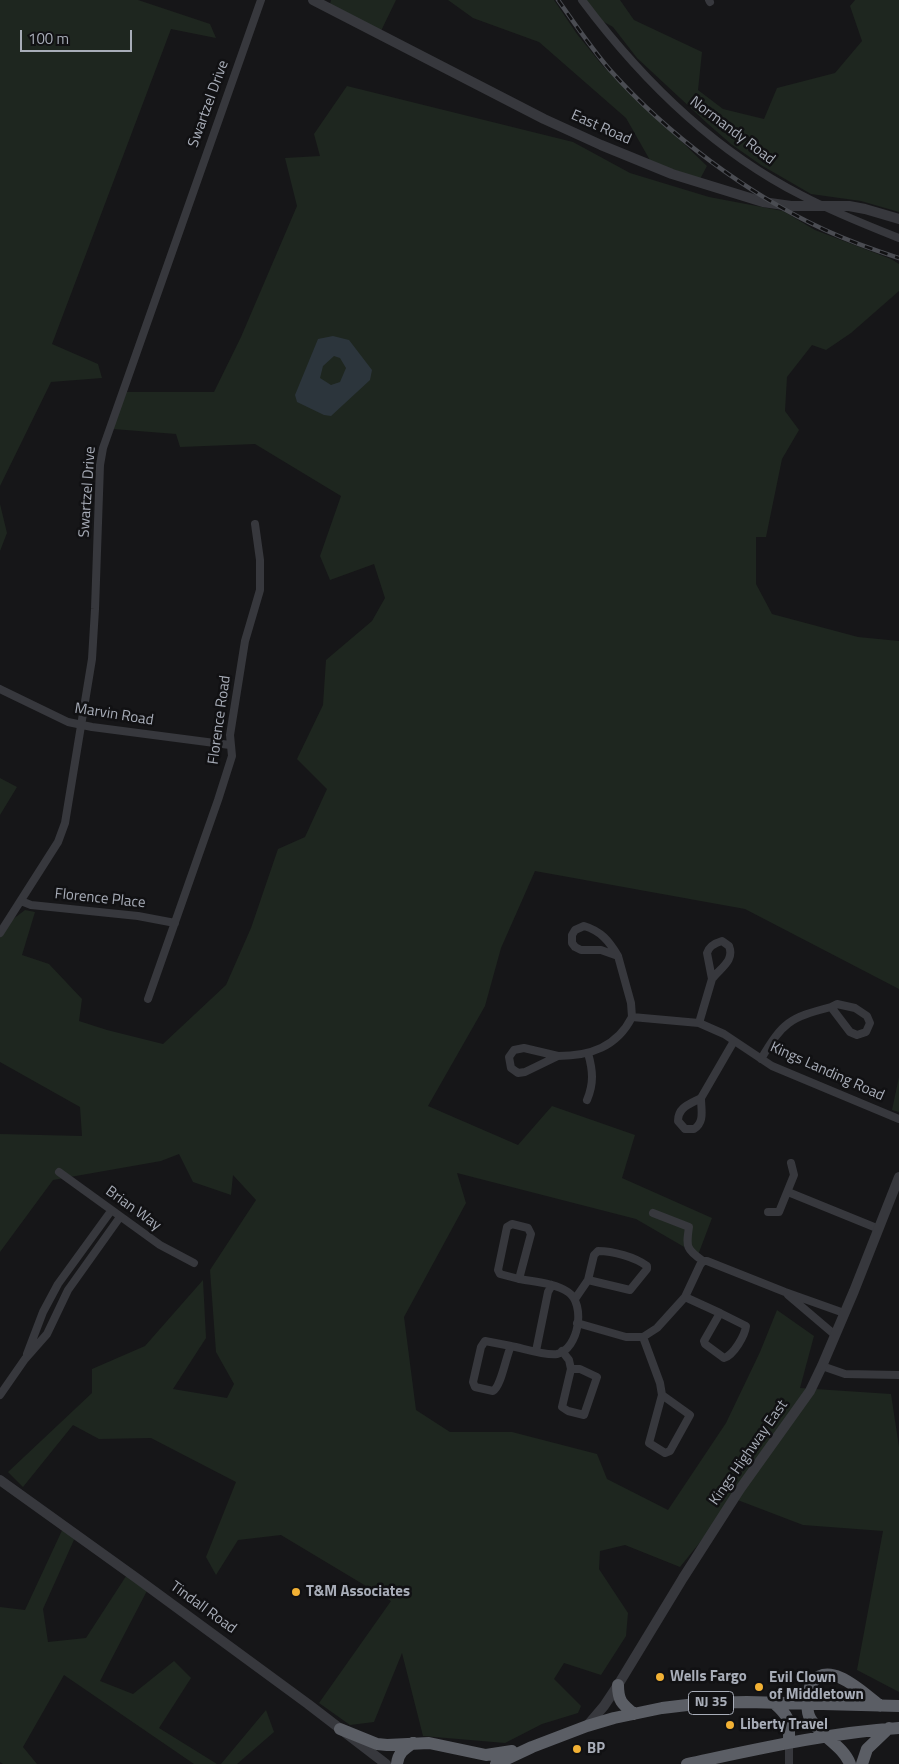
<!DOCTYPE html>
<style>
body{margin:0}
#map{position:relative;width:899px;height:1764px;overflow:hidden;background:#161618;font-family:"Titillium Web",sans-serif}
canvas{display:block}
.scale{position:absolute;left:20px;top:30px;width:112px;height:22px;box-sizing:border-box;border:2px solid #a8adb8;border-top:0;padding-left:6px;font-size:15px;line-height:18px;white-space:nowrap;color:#a8adb8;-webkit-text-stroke:4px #111113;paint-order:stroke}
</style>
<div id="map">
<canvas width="899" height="1764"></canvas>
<div class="scale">100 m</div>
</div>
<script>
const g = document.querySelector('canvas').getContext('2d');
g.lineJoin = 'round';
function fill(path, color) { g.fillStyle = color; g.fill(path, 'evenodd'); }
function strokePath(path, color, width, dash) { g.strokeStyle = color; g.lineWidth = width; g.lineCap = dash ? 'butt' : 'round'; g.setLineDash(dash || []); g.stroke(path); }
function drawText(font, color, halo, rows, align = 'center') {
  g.font = font + ' "Titillium Web",sans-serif'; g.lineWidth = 5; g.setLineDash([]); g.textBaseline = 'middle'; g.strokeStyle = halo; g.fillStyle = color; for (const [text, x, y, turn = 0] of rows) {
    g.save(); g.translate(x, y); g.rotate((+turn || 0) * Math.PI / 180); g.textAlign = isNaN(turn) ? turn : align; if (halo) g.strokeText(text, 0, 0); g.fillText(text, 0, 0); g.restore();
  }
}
const green = new Path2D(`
 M0,0H138L210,24L216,38L171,29L52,344L98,364L102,378L51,382L0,486Z
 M331,0H396L380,33L329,8Z
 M448,0H554L577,34L602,65L707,166L700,179L651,162L626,118L539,42L473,18Z
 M584,0H620L634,20L702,52L698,90L723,109L764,119L777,88L835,73L862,41L850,6L855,0H899V212L861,201L811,194L761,165L731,144L708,124L637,58L613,27L597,18Z
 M347,86L573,142L630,173L709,197L783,211L815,230L891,259L899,264V291L851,333L826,350L812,345L787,377L785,411L799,430L782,459L766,537H756V584L772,614L858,637L899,641V989L745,909L535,871L501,948L485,1006L428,1106L518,1145L552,1106L635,1135L622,1178L712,1218L698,1255L636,1219L457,1173L466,1203L404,1317L416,1410L450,1432H512L597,1454L607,1479L668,1510L726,1423L760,1352L777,1310L814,1336L800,1388L891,1394L899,1447V1692L857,1670L883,1531L803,1525L735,1499L680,1567L625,1545L600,1551L599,1569L628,1613L626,1636L601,1675L564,1663L554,1679L581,1706L578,1713L542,1724L505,1743L423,1736L402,1653L374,1722L350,1725L319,1703L391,1601L281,1535L238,1540L216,1575L206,1557L236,1482L151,1438L99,1439L73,1425L23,1487L8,1472L92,1393V1369L145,1346L203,1280L206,1338L173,1389L227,1398L234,1384L216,1352L210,1270L256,1200L233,1175L231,1195L193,1182L179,1154L161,1161L53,1180L0,1252V1134L82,1136L80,1107L0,1062V929L25,910L35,912L22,955L49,964L82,999L79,1021L107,1030L163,1044L226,985L251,928L278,849L305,837L327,789L297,759L323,705L326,660L372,621L385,598L374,564L330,580L320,556L341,496L255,444L180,447L176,434L113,429L126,392H214L241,337L297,206L285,158L320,156L314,134Z
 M0,504L7,533L0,551Z
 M0,778L17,787L0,815Z
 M899,1077V1112L892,1110Z
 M65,1524L77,1533L43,1609L48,1642L86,1638L130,1570L150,1585L100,1681L133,1694L174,1661L191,1678L159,1728L217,1764H194L64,1675L23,1747L37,1764H3L0,1762V1607L25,1610Z
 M266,1710L274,1732L237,1764H221Z`);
const water = new Path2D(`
 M333,336L349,340L372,370L370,380L331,416L324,415L297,402L295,395L318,339ZM334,356L340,358L346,368L340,382L331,385L320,378L323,366Z`);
const minor = new Path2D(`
 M582,0C641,79 713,150 801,195C833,212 866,225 899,238
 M709,0L710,2
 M0,689L68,722L92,727L230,745
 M21,901L31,905L138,916L175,923
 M584,926C601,931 609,941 618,956L601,950H581L575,947L572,943V935L575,930Z
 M0,933L58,842L65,823L92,659L95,609L100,465L103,448L261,0
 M722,941L729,946C735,961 720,968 712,979L707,953C709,946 715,943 722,941Z
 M618,956L631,1003L632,1017
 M148,999L218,800L232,756L230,735L245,641L260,590V560L255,524
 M837,1004L855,1008L867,1016L870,1023L866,1032L857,1035L850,1032L831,1007Z
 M632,1017L699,1023L724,1034L772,1066L899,1119
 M699,1023L712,979
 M524,1048L558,1056L525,1072L518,1073L511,1068L509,1057L514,1050Z
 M558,1056C590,1056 617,1047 632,1017
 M761,1059C783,1022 789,1018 831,1007
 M701,1098C701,1110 705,1122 694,1129H685L678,1121C678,1107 690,1104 701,1098Z
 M701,1098L734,1041
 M587,1100C594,1083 593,1071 588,1053
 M59,1172L160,1245L194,1263
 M788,1192L879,1229
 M768,1212H779L794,1175L791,1163
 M653,1213L689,1227C686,1247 686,1249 703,1261
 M512,1224L528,1228L531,1234L519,1279L500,1274L498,1270L507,1227Z
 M598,1251C613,1251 635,1257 647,1266V1269L630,1290L588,1280L594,1255Z
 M788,1295L835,1335
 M685,1297L720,1313
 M575,1299L588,1280
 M720,1313L746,1326C745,1335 734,1355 724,1358L705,1344L704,1341Z
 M577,1323L626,1337H643L657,1328L685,1297L700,1265L703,1261H707L785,1292L844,1313
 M643,1337L660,1383L662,1395
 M485,1341L511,1346C506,1356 501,1387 493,1391L475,1387L473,1382L481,1347Z
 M511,1346C522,1348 546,1356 557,1354C579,1349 586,1304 568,1292C555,1283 535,1282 519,1279
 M536,1351L548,1292L552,1285
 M562,1351L569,1360L571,1369
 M27,1354L43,1312L58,1284L111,1211
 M822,1366L845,1374L899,1375
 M571,1369H580L597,1377L584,1415L568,1411L562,1407Z
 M0,1395L25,1359L47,1334L68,1290L120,1217
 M662,1395L690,1415L670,1451L665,1453L649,1443Z
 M789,1764V1742`);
const tertiary = new Path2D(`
 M313,0L544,119L601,145L672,174L763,202L791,206H849L865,209L899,219
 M0,1480L135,1577L308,1704L386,1764
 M587,1726L604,1706L618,1685L683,1578L740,1489L810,1391L822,1366L854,1291L899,1177`);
const trunk = new Path2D(`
 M618,1685C618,1701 622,1704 634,1714
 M774,1703C791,1718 789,1720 789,1742
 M340,1729L377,1744L387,1745L429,1743L486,1755L512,1751
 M397,1764C398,1753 404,1749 413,1743
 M496,1764L532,1747L587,1726L614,1718L662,1708L704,1703L747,1702L899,1706
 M687,1764C758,1749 827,1733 899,1728
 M850,1764C843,1745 819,1736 810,1718C806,1711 807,1694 810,1687C825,1655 864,1693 880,1706
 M862,1764L867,1749L889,1728`);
const rail = new Path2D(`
 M558,0C575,24 591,48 610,70C667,134 747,194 825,230C849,241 874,250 899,258`);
const markers = [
 [296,1592,5,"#f2b134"],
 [660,1677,5,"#f2b134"],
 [759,1687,5,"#f2b134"],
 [730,1725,5,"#f2b134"],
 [577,1749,5,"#f2b134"]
];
const shields = [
 [711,1703,45]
];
const shieldNames = [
 ["NJ 35",711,1703]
];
const streetNames = [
 ["Swartzel Drive",209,104,-70],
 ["East Road",601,128,24],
 ["Normandy Road",732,131,37],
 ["Swartzel Drive",88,492,-86],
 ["Marvin Road",114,715,9],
 ["Florence Road",220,720,-82],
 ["Florence Place",100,899,6],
 ["Kings Landing Road",827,1072,24],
 ["Brian Way",133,1209,36],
 ["Kings Highway East",749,1453,-55],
 ["Tindall Road",203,1608,36]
];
const poiNames = [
 ["T&M Associates",306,1592],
 ["Wells Fargo",670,1677],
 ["Evil Clown",769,1678],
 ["of Middletown",769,1695],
 ["Liberty Travel",740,1725],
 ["BP",587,1749]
];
fill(green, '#1e261f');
fill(water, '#2c353c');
strokePath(minor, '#37383d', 8);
strokePath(tertiary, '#37383d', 10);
strokePath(trunk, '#5b5e65', 12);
strokePath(rail, '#4a4c52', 4.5);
strokePath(rail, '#111113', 2.5, [8]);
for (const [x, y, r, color] of markers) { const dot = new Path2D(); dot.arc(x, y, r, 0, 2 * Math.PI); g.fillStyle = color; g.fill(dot); strokePath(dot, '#111113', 2); }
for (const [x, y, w] of shields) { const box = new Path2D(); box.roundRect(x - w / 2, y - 11.5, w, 23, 4); g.fillStyle = '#111113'; g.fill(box); strokePath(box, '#a8adb8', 1); }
drawText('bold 14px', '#a8adb8', null, shieldNames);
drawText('15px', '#a8adb8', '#111113', streetNames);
drawText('bold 15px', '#a8adb8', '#111113', poiNames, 'left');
</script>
